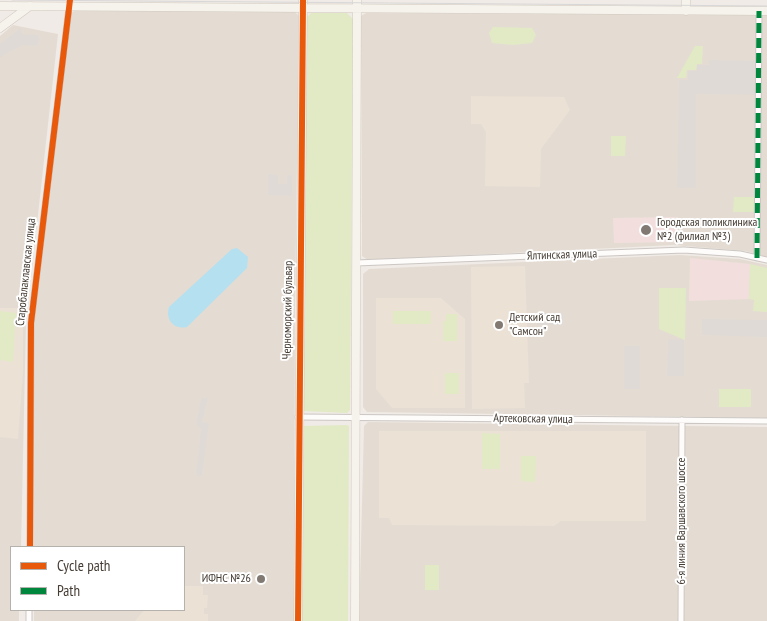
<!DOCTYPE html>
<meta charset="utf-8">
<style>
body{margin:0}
#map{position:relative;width:767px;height:621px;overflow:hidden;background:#f0ebe6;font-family:"PT Sans Narrow",sans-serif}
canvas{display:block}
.legend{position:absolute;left:10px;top:546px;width:175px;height:65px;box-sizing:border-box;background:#fff;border:1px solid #b5b1ad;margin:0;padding:6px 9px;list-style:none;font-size:15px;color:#453c33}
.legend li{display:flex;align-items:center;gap:10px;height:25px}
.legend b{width:25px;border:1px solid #b5b1ad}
</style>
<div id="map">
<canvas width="767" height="621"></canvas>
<ul class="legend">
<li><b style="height:6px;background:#e8590c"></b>Cycle path</li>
<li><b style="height:6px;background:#00873e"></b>Path</li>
</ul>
</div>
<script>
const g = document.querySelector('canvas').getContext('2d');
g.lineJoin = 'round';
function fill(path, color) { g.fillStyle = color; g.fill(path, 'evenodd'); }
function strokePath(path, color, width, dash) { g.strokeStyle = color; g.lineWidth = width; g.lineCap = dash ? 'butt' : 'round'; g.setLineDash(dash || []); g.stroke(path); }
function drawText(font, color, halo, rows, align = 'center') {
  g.font = font + ' "PT Sans Narrow",sans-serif'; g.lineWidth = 4; g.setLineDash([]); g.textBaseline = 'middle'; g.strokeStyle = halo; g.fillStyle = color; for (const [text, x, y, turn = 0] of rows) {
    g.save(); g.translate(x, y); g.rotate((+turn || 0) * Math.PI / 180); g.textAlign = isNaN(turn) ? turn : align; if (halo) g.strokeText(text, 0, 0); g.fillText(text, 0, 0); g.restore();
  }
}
const residential = new Path2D(`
 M74,11H294L299,16L295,308L294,621H34V610H184V547H34L33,324L70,14Z
 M366,13L767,14V257L745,251L674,245L368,260L362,256L361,16Z
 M13,25L58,34L26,323L21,547H11V610H19V621H0V36Z
 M680,255L740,259L767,265V418L367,412L363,407V274L369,269Z
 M368,422L767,427V621H359L364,426Z`);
const industrial = new Path2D(`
 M709,60L757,61L756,95L708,94Z`);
const education = new Path2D(`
 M471,96L564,97L570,110L541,149L540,187L485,186L486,132L481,124H471Z
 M525,266L529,383H524L525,408L472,409L471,267Z
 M376,298H441L465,319V408H392L376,389Z
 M0,308H23V372L18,439L0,437Z
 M379,431H646V521H561L554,526L392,525L389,518H379Z
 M184,586H203V595H208L207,608H204V614H208V621H135L144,610H184Z`);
const medical = new Path2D(`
 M678,217V242L614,243L613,218Z
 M690,258L750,264L749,299L689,301Z`);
const green = new Path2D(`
 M311,13H347L353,19L350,410L347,413L303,411L304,20Z
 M493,27L532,28L536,35L532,43L513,45L492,43L489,33Z
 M695,46H703L702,64H697L696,70H687L686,78H677Z
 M611,136H626L625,156H611Z
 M734,197H754V212H733Z
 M750,264L767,268V312L753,311L754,300L749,299Z
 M659,288H686L685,340L659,329Z
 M0,311L16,313L13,362L0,360Z
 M393,311H431V324H393Z
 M446,314H457V341H443V321H446Z
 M445,373H459V394H445Z
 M719,389H751V407H719Z
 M346,425L349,426L348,621H302L304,426Z
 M482,433L500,434V469H482Z
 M521,456H536L535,482L521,481Z
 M425,565H439V590H425Z`);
const parking = new Path2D(`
 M21,28L22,34L38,35L40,39L37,46L23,45L0,57V44Z
 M697,65H709L708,94H696V188H677L679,80H688V71H697Z
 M268,174L278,175V184H287V175H292V196L268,195Z
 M532,313H563V325H537V320Z
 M702,319L767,320V337L702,335Z
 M668,339L684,340V376H667Z
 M624,346H640V389H624Z
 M201,398H208L202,422L209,423L202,476H196L201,429L196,424Z`);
const water = new Path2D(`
 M237,248L248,257L247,268L187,327C174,330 165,320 169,307L232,249Z`);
const street = new Path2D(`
 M757,258L759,11
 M356,263L684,250L740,254L767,260
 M298,417L767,421
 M30,547L31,323L70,0
 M29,621V610
 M681,621L682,420`);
const secondary = new Path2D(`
 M0,6L767,11
 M686,11V0
 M0,28L30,6
 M298,621L303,0
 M355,621L357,0`);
const tram = new Path2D(`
 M12,0L767,6`);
const quiet = new Path2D(`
 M757,258L759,11`);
const cycleway = new Path2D(`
 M30,547L31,323L70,0
 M298,621L303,0`);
const markers = [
 [646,230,6,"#817972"],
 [499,325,5,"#817972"],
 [261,579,5,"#817972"]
];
const poiNames = [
 ["Городская поликлиника",657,223],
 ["№2 (филиал №3)",657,237],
 ["Детский сад",509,318],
 ["\"Самсон\"",509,332],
 ["ИФНС №26",251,579,"right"]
];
const streetNames = [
 ["Ялтинская улица",562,255,-2],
 ["Старобалаклавская улица",26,272,-84],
 ["Черноморский бульвар",288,310,-89],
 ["Артековская улица",533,419,1],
 ["6-я линия Варшавского шоссе",682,521,-90]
];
fill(residential, '#e4dcd3');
fill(industrial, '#dfdad5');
fill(education, '#ebe1d5');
fill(medical, '#f2dfdd');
fill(green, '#e1eac5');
fill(parking, '#dfdad6');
fill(water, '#b5e0ef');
strokePath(street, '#ccc7c3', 7);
strokePath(secondary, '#d1c9be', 9);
strokePath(street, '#fdfcfb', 5);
strokePath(secondary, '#f6f3ed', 8);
strokePath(tram, '#d8d7d7', 1);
strokePath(quiet, '#00873e', 5, [10, 5]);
strokePath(cycleway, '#e8590c', 6);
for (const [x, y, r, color] of markers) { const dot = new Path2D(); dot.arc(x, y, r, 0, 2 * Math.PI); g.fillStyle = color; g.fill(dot); strokePath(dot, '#fff', 2); }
drawText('12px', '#453c33', '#fff', poiNames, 'left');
drawText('12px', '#453c33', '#fff', streetNames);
</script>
